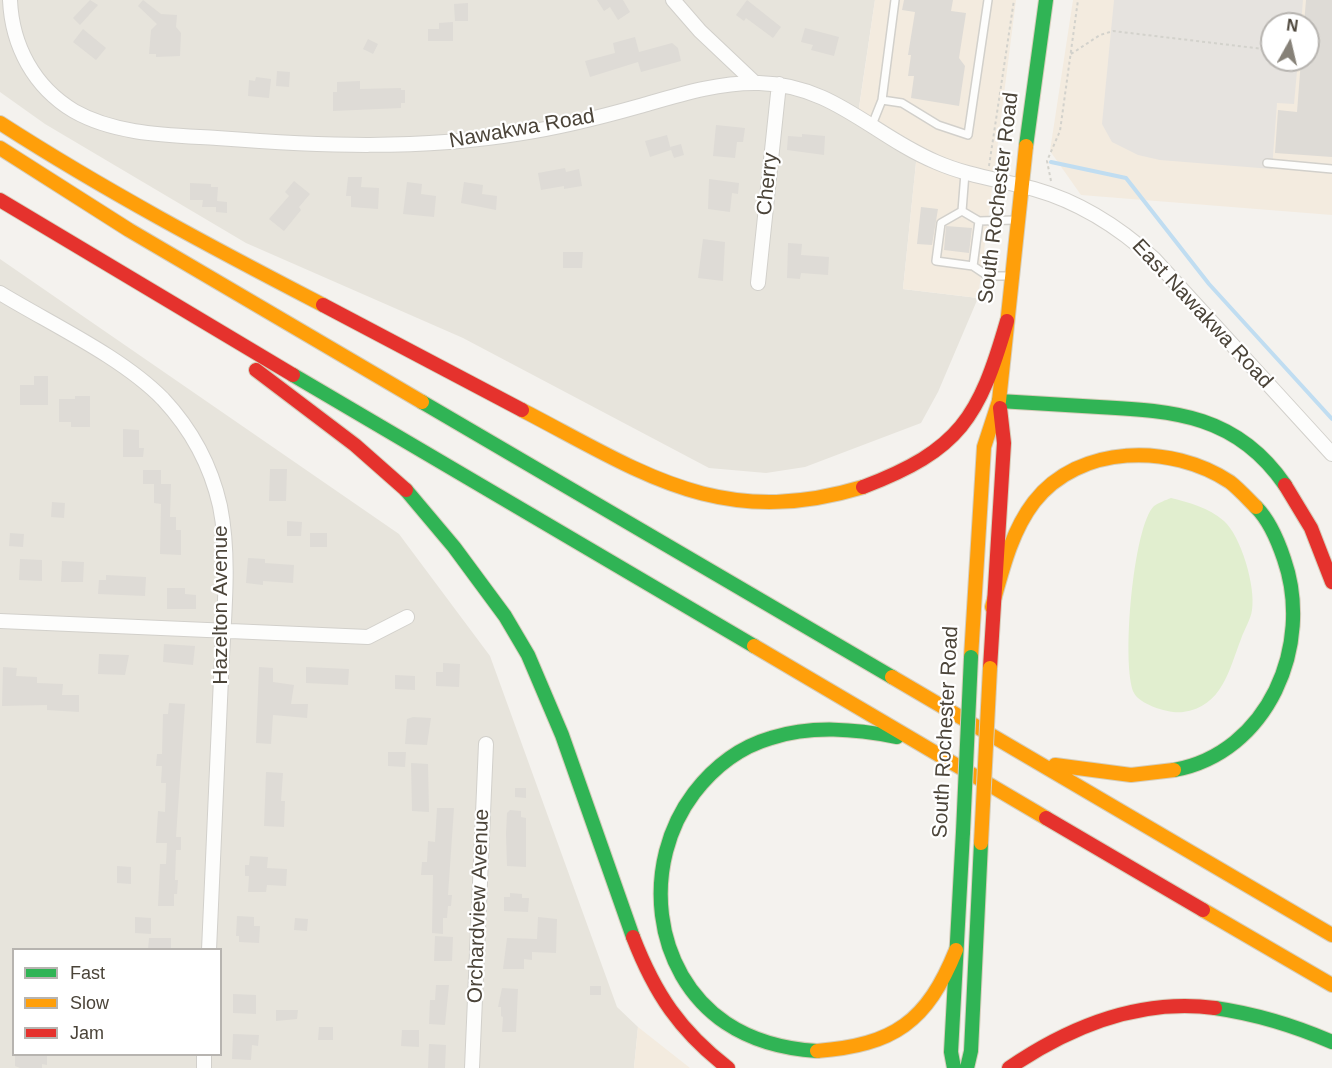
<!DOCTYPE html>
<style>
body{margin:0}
#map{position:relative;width:1332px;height:1068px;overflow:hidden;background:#f4f2ee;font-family:Arial,sans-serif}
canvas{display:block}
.legend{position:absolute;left:12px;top:948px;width:210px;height:108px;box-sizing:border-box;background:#fff;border:2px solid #b7b4b0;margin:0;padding:8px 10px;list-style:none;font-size:18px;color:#4b4439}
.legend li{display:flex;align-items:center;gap:12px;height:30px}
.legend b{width:30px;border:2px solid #b7b4b0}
.north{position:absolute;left:1260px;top:12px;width:60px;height:60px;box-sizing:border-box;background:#fff;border:2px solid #b7b4b0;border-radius:50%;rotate:8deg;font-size:16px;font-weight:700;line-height:24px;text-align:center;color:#4b4439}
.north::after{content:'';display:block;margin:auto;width:21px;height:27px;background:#868178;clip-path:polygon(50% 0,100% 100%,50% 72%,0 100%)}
</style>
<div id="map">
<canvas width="1332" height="1068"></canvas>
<ul class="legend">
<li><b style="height:8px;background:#30b455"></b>Fast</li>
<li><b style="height:8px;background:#ff9f0a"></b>Slow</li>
<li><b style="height:8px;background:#e5322d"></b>Jam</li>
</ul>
<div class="north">N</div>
</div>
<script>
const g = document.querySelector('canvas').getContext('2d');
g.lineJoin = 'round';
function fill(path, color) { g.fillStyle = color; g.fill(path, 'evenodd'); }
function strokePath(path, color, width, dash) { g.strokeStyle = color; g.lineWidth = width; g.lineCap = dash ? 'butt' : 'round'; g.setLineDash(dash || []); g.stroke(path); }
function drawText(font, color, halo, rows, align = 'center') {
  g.font = font + ' Arial,sans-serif'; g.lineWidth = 4.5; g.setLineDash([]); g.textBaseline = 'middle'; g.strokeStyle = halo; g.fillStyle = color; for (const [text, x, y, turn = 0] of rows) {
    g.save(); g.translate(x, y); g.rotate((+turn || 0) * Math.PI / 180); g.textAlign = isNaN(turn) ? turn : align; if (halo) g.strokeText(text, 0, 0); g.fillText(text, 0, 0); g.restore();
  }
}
const residential = new Path2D(`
 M0,0H875L858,114L917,153L903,289L978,298L938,392L921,423L805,467L766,473L709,468L463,338L246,243L45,124L0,92Z
 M0,259L399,534L490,656L617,1007L638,1027L634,1068H0ZM14,950H220V1054H14Z`);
const commercial = new Path2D(`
 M875,0H1016L978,298L903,289L917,153L858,115Z
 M1073,0H1332V215L1081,195L1050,151ZM1272,24H1308V60H1272Z
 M638,1027L690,1068H634Z`);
const green = new Path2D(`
 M1171,498C1190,503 1208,507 1224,521C1241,536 1256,587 1252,610C1251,619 1244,630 1241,639C1229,670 1222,707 1183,712C1170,714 1140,705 1134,693C1121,666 1133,526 1154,506C1158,503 1166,500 1171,498Z`);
const parking = new Path2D(`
 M1114,0H1303L1301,24H1272V60H1298L1294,104L1277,103L1272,169L1160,160L1138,155L1112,142L1102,124Z`);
const stream = new Path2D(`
 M1051,162L1126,178L1209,284L1332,419`);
const building = new Path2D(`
 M90,0L98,5L80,25L73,18Z
 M143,0L161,14L177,15L176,27L181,33L180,56L156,57V54H149L151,30L157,24L138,6Z
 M597,0H623L630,12L618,20L610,7L604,11Z
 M747,0L781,27L773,38L746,18L744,21L736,15Z
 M904,0H953L951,11L966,13L959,58L965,66L959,106L911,98L914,76H908L911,55H908L915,12L902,10Z
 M1306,0H1332V157L1275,153L1278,110L1297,112L1301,60H1308V24H1304Z
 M468,3V21H455L454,4Z
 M453,22V41H428V29H439V23Z
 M805,28L839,37L834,56L811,50L813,45L801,42Z
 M83,29L106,48L96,60L73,42Z
 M635,37L639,52L672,43L678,48L681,61L641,72L638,62L590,77L585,61L615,53L613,43Z
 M368,39L378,44L373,54L363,49Z
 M277,71L290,72L289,87L276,86Z
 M256,77L271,79L269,98L248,96L249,80L255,81Z
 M360,81V89L401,88V90H405V103H401V108L333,111V92H337V82Z
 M716,125L745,128L743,142H737L735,158L713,156Z
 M802,134L825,136L824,155L787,150L788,136L802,137Z
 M667,135L671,150L650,157L645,141Z
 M681,144L684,155L674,158L670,147Z
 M565,168L566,172L579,169L582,186L564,189V186L541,190L538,173Z
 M348,177H362L361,187L379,188L378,209L351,207V196H346Z
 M709,179L739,183L738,194L732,193L730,212L708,209Z
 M294,181L310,194L299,207L301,210L284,231L269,219L289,196L285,192Z
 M407,182L422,184L421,194L436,196L434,217L403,214Z
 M464,182L483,185L482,194L497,196L496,210L461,203Z
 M190,183L211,184V187H218L217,201L227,202V213L216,212V207H202L203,200H190Z
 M921,207L938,209L932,245L917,244Z
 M946,226L972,228L969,253L944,250Z
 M703,239L725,242L723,281L698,278Z
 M788,243L802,244L801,255L829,257L828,275L801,273L800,279L787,278Z
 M563,252H583L582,268H563Z
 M34,376H48V405H20V385H34Z
 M75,396H90V427H71V422H59V399H75Z
 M123,429L139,430V448H144L143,457H123Z
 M270,469H287L286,501H269Z
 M143,470H161V484H171L170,517H176V530H181V555L160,554L161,504L154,503V484H143Z
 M52,502L65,503L64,518L51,517Z
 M287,521L302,522L301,536H287Z
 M10,533L24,534L23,547L9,546Z
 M310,533H327V547H310Z
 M248,558L265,559V563L294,565L293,583L263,581V585L246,583Z
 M20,559L42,560V581L19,580Z
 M62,561L84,562L83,582H61Z
 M106,575L146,577L145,596L98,594L99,580H106Z
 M167,588H185V594L196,595V609H167Z
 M164,644L195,646L193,665L163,662Z
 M99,654L129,655L125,675L98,674Z
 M443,663L460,664L459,687L436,686V672H443Z
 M3,667L17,668L16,676L37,677V683L63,684L62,695H79V712L47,710V705L2,706Z
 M259,667L273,668V682L294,685L291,704H308L307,718L273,715L271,744L256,743Z
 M306,667L349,669L348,685L306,683Z
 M395,675L415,676V690L395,689Z
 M169,703L185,704L176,837H181V850H176L175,880H178L177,894H174V906H158L160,864H166L167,843H156L158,811L165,812L166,783H161L162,766H156L157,754H162L163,714H168Z
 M413,717L431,718L427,745L405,744L407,719Z
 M388,752H406L405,767L388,766Z
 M411,763L428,764L429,812L412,811Z
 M266,772L283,773L281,801H285L284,827L264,826Z
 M515,788H526V798L515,797Z
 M437,808H454L448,895H452L451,906H448L447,918H443V934L432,933L433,875H421L422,862H427L428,841L435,842Z
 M510,810L521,811V817L526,818V867L507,866L506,834L507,813Z
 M250,856L268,857L267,868L287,869L286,886L267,885L266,892H248L249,876H245V865H249Z
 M117,866L131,867V884L117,883Z
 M510,893L522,894V898H529L528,912L504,911V897H510Z
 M237,916L254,917V926H260L259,943L239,942V936H236Z
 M135,917L151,918V934L135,933Z
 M538,917L557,919L556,953L532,952V960L524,959V969H503L507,938L537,939Z
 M295,918L308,919L307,931L294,930Z
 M435,936L453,937L452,961H434Z
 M149,938H171V950H148Z
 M436,985H449L445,1025L429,1024L430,1000H435Z
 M590,986H601V995H590Z
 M502,988L518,989L516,1032H502L503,1017L501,1016V1007H498Z
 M233,994L256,995V1014L233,1013Z
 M276,1010H298L297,1019L276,1021Z
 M319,1027H333V1040H318Z
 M402,1030H419V1047L401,1046Z
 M233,1034L259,1035L258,1046L252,1045L251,1060L232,1059Z
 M429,1044L446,1045L445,1068H428Z
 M15,1054H47V1065L42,1064V1068H20L15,1066Z`);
const path = new Path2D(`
 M1071,54L1100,35L1113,31L1272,50
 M989,166L1014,0
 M1051,181L1047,161L1060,131L1078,0`);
const lane = new Path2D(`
 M882,100L902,103L938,125L968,135L988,0
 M872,125L882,100L895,0
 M1267,163L1332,169
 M965,173L962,211L979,221L1015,220
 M962,211L941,223L936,261L973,266
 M979,221L973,266L988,276H1010`);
const street = new Path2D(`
 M10,0C12,46 34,87 74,111C116,135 170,135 217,138C320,146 420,150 522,133C562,127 601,117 640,106C678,95 718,82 759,83C834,85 872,135 936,162C968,176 1001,180 1034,189C1080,202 1119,227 1154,259L1332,454
 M673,0L700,31L755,83
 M758,283L779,84
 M0,293C51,324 122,357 163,399C191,429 211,466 220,506C231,561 223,622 221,678C217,768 213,859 209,950
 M0,621L368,637L407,617
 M204,1068V1054
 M472,1068L486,744`);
const fast = new Path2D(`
 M1026,146L1046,0
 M293,375L754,646
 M999,401C1032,403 1066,405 1099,407C1175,411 1237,415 1285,485
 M422,402L892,677
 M406,490L454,547L505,616L528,655L562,735L633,937
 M1174,770C1268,753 1314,645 1284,559C1278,541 1270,521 1256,507
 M1215,1008C1256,1014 1293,1025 1332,1042
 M817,1051C785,1049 753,1041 726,1023C651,972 641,863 694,793C714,767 740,747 771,738C812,725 855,729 897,737
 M954,1068L951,1052L963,832
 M967,1068L971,1051L981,843`);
const slow = new Path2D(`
 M0,123C104,190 213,248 323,305
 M0,148L129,230L422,402
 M522,410C643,473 720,530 863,487
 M992,607C1002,571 1011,532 1034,502C1079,444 1171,443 1230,482C1239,489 1248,499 1256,507
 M754,646L1046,818
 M971,657L984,447L999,401L1026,146
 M892,677L1332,935
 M1055,765L1131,775L1174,770
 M1203,910L1332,985
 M817,1051C894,1045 927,1022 956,950`);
const jam = new Path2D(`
 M0,200L293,375
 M323,305L522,410
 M256,370L355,445L406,490
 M1285,485L1311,528L1332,582
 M863,487C960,450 979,418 1007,321
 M990,668L1004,443L1000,408
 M1046,818L1203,910
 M633,937C655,994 680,1031 728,1068
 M1009,1068C1069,1027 1140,998 1215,1008`);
const fastBridge = new Path2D(`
 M963,832L971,657`);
const slowBridge = new Path2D(`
 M981,843L990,668`);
const streetNames = [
 ["Nawakwa Road",522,129,-10],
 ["Cherry",768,184,-84],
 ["South Rochester Road",999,198,-83],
 ["East Nawakwa Road",1202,314,47],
 ["Hazelton Avenue",221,605,-90],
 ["South Rochester Road",946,732,-87],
 ["Orchardview Avenue",479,906,-88]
];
fill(residential, '#e7e4dc');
fill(commercial, '#f3ebdf');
fill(green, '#e1eecf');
fill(parking, '#e6e3df');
strokePath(stream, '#c0ddf1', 4);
fill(building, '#dedbd6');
strokePath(lane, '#d2d0cb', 10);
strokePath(street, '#d2d0cb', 16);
strokePath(fast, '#d6cebb', 16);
strokePath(slow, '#d6cebb', 16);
strokePath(jam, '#d6cebb', 16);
strokePath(path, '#d3d2cc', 2, [3, 3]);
strokePath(lane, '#fdfdfc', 7);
strokePath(street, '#fdfdfc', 14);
strokePath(fast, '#30b455', 14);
strokePath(slow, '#ff9f0a', 14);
strokePath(jam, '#e5322d', 14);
strokePath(fastBridge, '#d6cebb', 16, []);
strokePath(slowBridge, '#d6cebb', 16, []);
strokePath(fastBridge, '#30b455', 14);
strokePath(slowBridge, '#ff9f0a', 14);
drawText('21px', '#4b4439', '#fff', streetNames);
</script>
